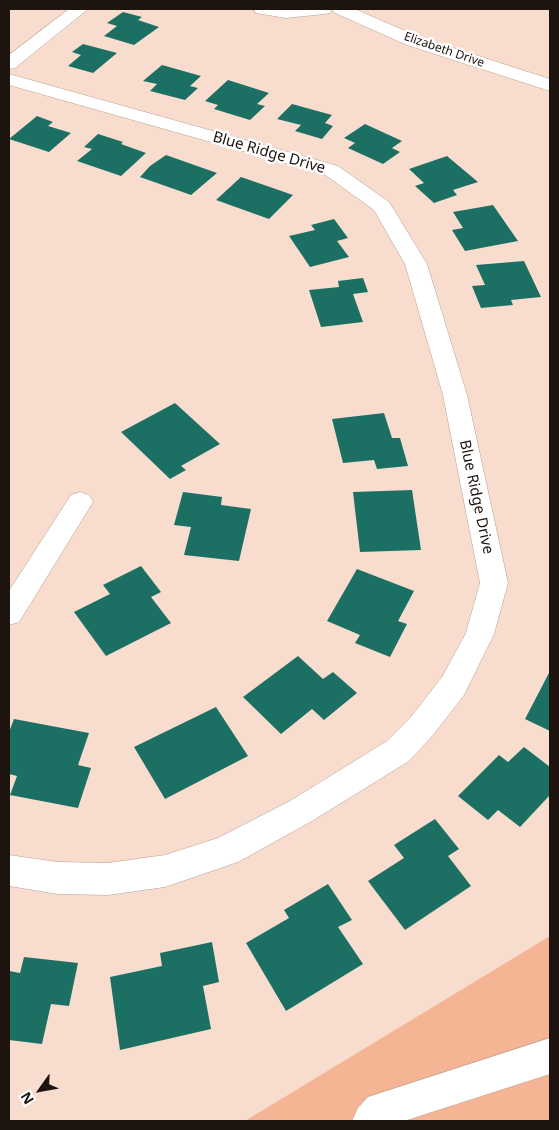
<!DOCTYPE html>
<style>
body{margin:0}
#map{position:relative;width:559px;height:1130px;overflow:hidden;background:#f8ddcf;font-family:"Noto Sans",sans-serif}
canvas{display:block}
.frame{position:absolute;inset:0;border:10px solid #1d130f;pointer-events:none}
.north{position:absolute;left:15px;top:1065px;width:50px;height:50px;-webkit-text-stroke:4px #fff;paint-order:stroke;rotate:238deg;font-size:14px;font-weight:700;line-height:20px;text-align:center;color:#1d130f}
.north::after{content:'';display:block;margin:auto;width:18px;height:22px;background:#1d130f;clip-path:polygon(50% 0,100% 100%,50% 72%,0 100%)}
</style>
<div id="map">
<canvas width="559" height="1130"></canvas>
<div class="frame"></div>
<div class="north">N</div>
</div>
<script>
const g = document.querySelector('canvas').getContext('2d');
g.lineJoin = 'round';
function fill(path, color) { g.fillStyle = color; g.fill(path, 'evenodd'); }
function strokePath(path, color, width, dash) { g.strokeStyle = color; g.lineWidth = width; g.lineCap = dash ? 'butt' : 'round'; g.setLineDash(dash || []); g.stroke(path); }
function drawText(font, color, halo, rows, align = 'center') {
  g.font = font + ' "Noto Sans",sans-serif'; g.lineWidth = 5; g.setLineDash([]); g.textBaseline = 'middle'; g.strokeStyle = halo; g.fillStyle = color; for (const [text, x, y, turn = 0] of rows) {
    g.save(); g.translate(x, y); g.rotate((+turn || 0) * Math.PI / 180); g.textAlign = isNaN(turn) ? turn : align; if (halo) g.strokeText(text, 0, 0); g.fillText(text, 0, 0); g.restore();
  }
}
const green = new Path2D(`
 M550,936V1121H245Z`);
const building = new Path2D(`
 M123,12L142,17L138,20L159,27L134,45L104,36L117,26L107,23Z
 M83,44L117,53L93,73L68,66L81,55L72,52Z
 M162,65L201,76L190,86L198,88L185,100L150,91L157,84L143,81Z
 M228,80L269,93L257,104L265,106L250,120L214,109L218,105L205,101Z
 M292,104L332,115L325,123L333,126L322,139L295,131L301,125L277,119Z
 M37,116L53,122L48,126L71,133L49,152L9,139Z
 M365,124L402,141L392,148L400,152L383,164L348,148L355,143L344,138Z
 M98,134L123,142L121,144L146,153L121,176L77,161L92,149L84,147Z
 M166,155L217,173L191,195L140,177L150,166Z
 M447,156L478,182L453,190L457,195L434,203L415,186L424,183L409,169Z
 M241,177L293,195L269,219L216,200Z
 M493,205L518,241L465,251L452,230L463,228L453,212Z
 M334,219L348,238L337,241L349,257L310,267L289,236L315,230L311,225Z
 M524,261L541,297L511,300L513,305L481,308L472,286L485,285L476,265Z
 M363,278L368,292L353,294L363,322L321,327L309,290L339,287L338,281Z
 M175,403L220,444L181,466L186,470L170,479L121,432Z
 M384,413L392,438H400L408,466L377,469L374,460L343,463L332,419Z
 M412,490L421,550L360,552L353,492Z
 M183,492L222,497L221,505L251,509L239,561L184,555L191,527L174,525Z
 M141,566L161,592L151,597L171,623L106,656L74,612L110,594L103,585Z
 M357,569L414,591L398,621L407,624L390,657L355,643L360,635L327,621Z
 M298,656L323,679L333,672L357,693L324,720L312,709L281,734L243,697Z
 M550,671V731L525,719Z
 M216,707L248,756L165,799L134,747Z
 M14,719L89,733L78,765L91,768L78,808L10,795L17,776L9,774V732Z
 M524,747L550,767V795L520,827L498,810L488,820L458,796L499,755L508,762Z
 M435,819L459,849L448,856L471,886L405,930L368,881L404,858L394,845Z
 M328,884L352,920L338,927L363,964L286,1011L246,943L289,918L284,910Z
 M212,942L219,982L203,986L211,1029L120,1050L110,977L162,966L160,953Z
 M24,957L78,963L69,1006L51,1004L42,1044L9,1040V971L20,973Z`);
const minor = new Path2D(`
 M69,9H88L15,68L9,69V55Z
 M253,9H355L419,37L550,79V91L407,45L335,13L332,9L330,13L324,14L286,18L256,13Z
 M9,74L338,166L389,202L427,264L467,395L508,583L494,634L464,695L433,735L409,761L312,821L238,862L165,887L108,895L58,894L9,886V855L58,862L108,863L165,855L218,838L290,801L387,741L411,717L442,677L466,633L480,583L443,395L405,264L374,210L324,174L9,85Z
 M80,492L89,495L93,502L19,622L9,625V591L71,495Z
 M550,1038V1074L404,1121H352L358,1108L368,1097Z`);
const farStreetnames = [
 ["Elizabeth Drive",444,50,19]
];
const streetNames = [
 ["Blue Ridge Drive",269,153,16],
 ["Blue Ridge Drive",476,497,78]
];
fill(green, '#f5b493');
fill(building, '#1c7063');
strokePath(minor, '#b89e91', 1);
fill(minor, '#fff');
drawText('12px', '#1d130f', '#fff', farStreetnames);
drawText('15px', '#1d130f', '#fff', streetNames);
</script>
